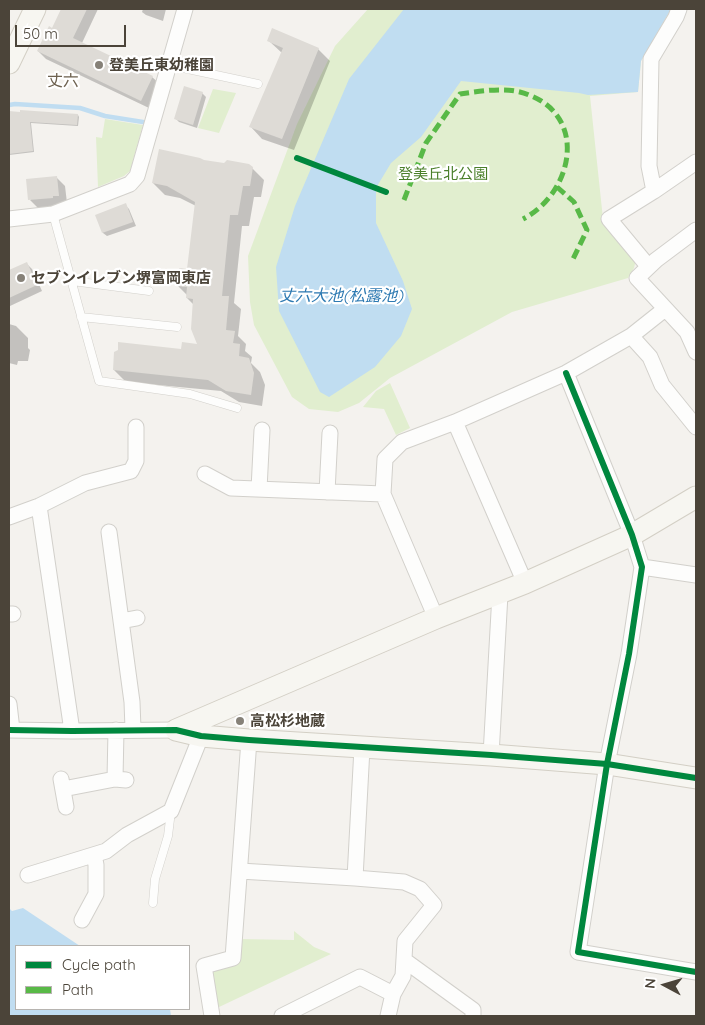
<!DOCTYPE html>
<meta charset="utf-8">
<style>
body{margin:0}
#map{position:relative;width:705px;height:1025px;overflow:hidden;background:#f4f2ee;font-family:Quicksand,sans-serif}
canvas{display:block}
.frame{position:absolute;inset:0;border:10px solid #4b4439;pointer-events:none}
.legend{position:absolute;left:15px;top:945px;width:175px;height:65px;box-sizing:border-box;background:#fff;border:1px solid #b7b4b0;margin:0;padding:6px 9px;list-style:none;font-size:15px;color:#4b4439}
.legend li{display:flex;align-items:center;gap:10px;height:25px}
.legend b{width:25px;border:1px solid #b7b4b0}
.north{position:absolute;left:640px;top:960px;width:50px;height:50px;-webkit-text-stroke:4px #fff;paint-order:stroke;rotate:276deg;font-size:14px;font-weight:700;line-height:20px;text-align:center;color:#4b4439}
.north::after{content:'';display:block;margin:auto;width:18px;height:22px;background:#4b4439;clip-path:polygon(50% 0,100% 100%,50% 72%,0 100%)}
.scale{position:absolute;left:15px;top:25px;width:111px;height:22px;box-sizing:border-box;border:2px solid #4b4439;border-top:0;padding-left:6px;font-size:15px;line-height:18px;white-space:nowrap;color:#4b4439;-webkit-text-stroke:4px #fff;paint-order:stroke}
</style>
<div id="map">
<canvas width="705" height="1025"></canvas>
<div class="frame"></div>
<ul class="legend">
<li><b style="height:6px;background:#00873e"></b>Cycle path</li>
<li><b style="height:6px;background:#58b947"></b>Path</li>
</ul>
<div class="north">N</div>
<div class="scale">50 m</div>
</div>
<script>
const g = document.querySelector('canvas').getContext('2d');
g.lineJoin = 'round';
function fill(path, color) { g.fillStyle = color; g.fill(path, 'evenodd'); }
function strokePath(path, color, width, dash) { g.strokeStyle = color; g.lineWidth = width; g.lineCap = dash ? 'butt' : 'round'; g.setLineDash(dash || []); g.stroke(path); }
function drawText(font, color, halo, rows, align = 'center') {
  g.font = font + ' Quicksand,"Noto Sans JP",sans-serif'; g.lineWidth = 4.5; g.setLineDash([]); g.textBaseline = 'middle'; g.strokeStyle = halo; g.fillStyle = color; for (const [text, x, y, turn = 0] of rows) {
    g.save(); g.translate(x, y); g.rotate((+turn || 0) * Math.PI / 180); g.textAlign = isNaN(turn) ? turn : align; if (halo) g.strokeText(text, 0, 0); g.fillText(text, 0, 0); g.restore();
  }
}
const green = new Path2D(`
 M368,9H671L641,61L638,92L590,96L603,219L636,259L634,268L628,278L512,312L390,378L359,403L338,412L309,409L292,397L254,325L250,302L248,256L297,124L335,46Z
 M213,89L236,93L219,133L198,128Z
 M105,119L143,125L130,171L124,176L98,187L96,137L102,138Z
 M390,383L410,428L396,435L384,409L363,407L376,391Z
 M294,931L314,947L331,954L217,1008L212,973L214,968L239,963V939L294,940Z`);
const water = new Path2D(`
 M404,9H671L641,61L638,92L588,95L579,93L461,81L421,137L391,163L376,188V223L403,281L412,309L401,336L375,367L329,397L320,392L279,311L276,267L295,206L349,79Z
 M9,908L12,911L23,908L80,946H16V1009H170L171,1016H9Z`);
const shadow = new Path2D(`
 M63,9H98L82,43L152,77L160,84L149,108L46,59L38,51L53,30Z
 M143,9H166L163,21L146,15L142,12Z
 M269,41L318,49L330,61L294,150L262,139L251,127L282,53Z
 M202,93L206,97L197,128L179,122L175,118Z
 M9,112L78,115L79,117L78,126L31,123L34,152L9,155Z
 M203,162L249,165L264,180L261,197H254L249,226H242L234,303L241,309L238,336L246,344L245,351L252,357L251,363L260,372L265,385L262,406L239,402L221,391L126,382L114,370L199,346L194,305L187,298V295L178,286L188,271L196,206L180,198L165,195L153,183Z
 M57,178L65,186L67,203L61,206L38,208L30,200Z
 M125,205L129,209L136,226L107,236L103,233L97,216Z
 M26,263L32,269L42,291L10,306L9,272Z
 M9,324L16,326L28,338V348L30,350L28,361H18L17,365L9,363Z`);
const stream = new Path2D(`
 M9,105L15,104L80,108L105,116L143,122`);
const building = new Path2D(`
 M61,9H87L73,38L153,76L141,101L37,51L49,26L52,28Z
 M272,28L319,48L282,139L249,127L283,48L267,41Z
 M184,86L203,92L193,125L174,119Z
 M20,110L78,114L77,125L30,122L33,151L9,154V111L20,112Z
 M159,149L200,158L204,160L224,163L227,160L249,164L253,167L250,186H243L238,215H230L222,296H229L226,330L235,331L233,343L240,344L239,356L249,358L254,373L251,395L226,391L208,380L113,370L114,352L118,350V342L181,349L182,342L197,344L191,329L193,299L186,298L187,287L177,286L179,268L187,269L195,202L167,186L152,183Z
 M57,176L59,196H53V198L28,200L26,179Z
 M126,203L133,222L102,233L95,215Z
 M27,262L37,285L9,298V270Z`);
const lane = new Path2D(`
 M169,65L258,84
 M53,214L99,381L190,394L237,408
 M72,281L149,291
 M81,317L177,327
 M153,903L155,879L168,836L171,811`);
const street = new Path2D(`
 M654,191L696,162
 M9,219L53,214L130,184L137,176L185,9
 M696,230L656,260L637,278L687,332L696,352
 M648,266L609,219L654,191L649,166L651,59L676,17L679,9
 M631,336L650,357L662,385L696,427
 M566,373L632,535L642,567L629,654L607,764L578,952L696,972
 M455,422L525,583
 M205,474L231,488L383,494
 M259,489L262,430
 M327,492L330,433
 M39,506L72,731
 M9,517L39,506L85,483L131,471L136,461V427
 M109,532L132,702L133,729
 M642,567L696,575
 M9,614H13
 M436,618L383,494L385,459L402,442L455,422L566,373L631,336L665,309
 M121,621L137,618
 M9,704L12,730
 M9,730L72,731L176,730
 M491,755L500,594
 M61,779L66,807
 M115,779L116,730
 M63,789L115,779L126,780
 M240,871L355,878L404,882L420,889L434,905L405,941L403,976L393,994L388,1016
 M28,875L106,851L127,835L171,811L201,736
 M355,878L362,748
 M82,920L96,894V865L94,855
 M404,960L473,1010V1016
 M212,1016L204,966L233,958L249,740
 M282,1016L360,977L393,994`);
const secondary = new Path2D(`
 M9,63L35,9
 M176,730L436,618L525,583L632,535L696,497
 M176,730L201,736L249,740L491,755L607,764L696,778`);
const quiet = new Path2D(`
 M557,187L574,202L587,230L573,259
 M404,200L426,143L460,94C482,91 508,86 529,95C589,118 572,194 523,219`);
const cycleway = new Path2D(`
 M297,158L386,192
 M566,373L632,535L642,567L629,654L607,764L578,952L696,972
 M9,730L72,731L176,730L201,736L249,740L491,755L607,764L696,778`);
const markers = [
 [99,65,5,"#868178"],
 [21,278,5,"#868178"],
 [240,721,5,"#868178"]
];
const poiNames = [
 ["登美丘東幼稚園",109,65],
 ["セブンイレブン堺富岡東店",31,278],
 ["高松杉地蔵",250,721]
];
const parkNames = [
 ["登美丘北公園",443,174]
];
const neighbourhoodNames = [
 ["丈六",63,81]
];
const waterNames = [
 ["丈六大池(松露池)",341,296]
];
fill(green, '#e1eecf');
fill(water, '#c0ddf1');
fill(shadow, '#0003');
strokePath(stream, '#c0ddf1', 4.5);
fill(building, '#dedbd6');
strokePath(lane, '#d2d0cb', 9);
strokePath(street, '#d2d0cb', 17);
strokePath(secondary, '#d3cfc5', 23);
strokePath(lane, '#fdfdfc', 8);
strokePath(street, '#fdfdfc', 15);
strokePath(secondary, '#f7f6f1', 21);
strokePath(quiet, '#58b947', 5, [10, 5]);
strokePath(cycleway, '#00873e', 6);
for (const [x, y, r, color] of markers) { const dot = new Path2D(); dot.arc(x, y, r, 0, 2 * Math.PI); g.fillStyle = color; g.fill(dot); strokePath(dot, '#fff', 2); }
drawText('bold 15px', '#4b4439', '#fff', poiNames, 'left');
drawText('15px', '#4a7f2a', '#fff', parkNames);
drawText('16px', '#6e6250', '#fff', neighbourhoodNames);
drawText('italic 16px', '#2e7ab2', '#fff', waterNames);
</script>
